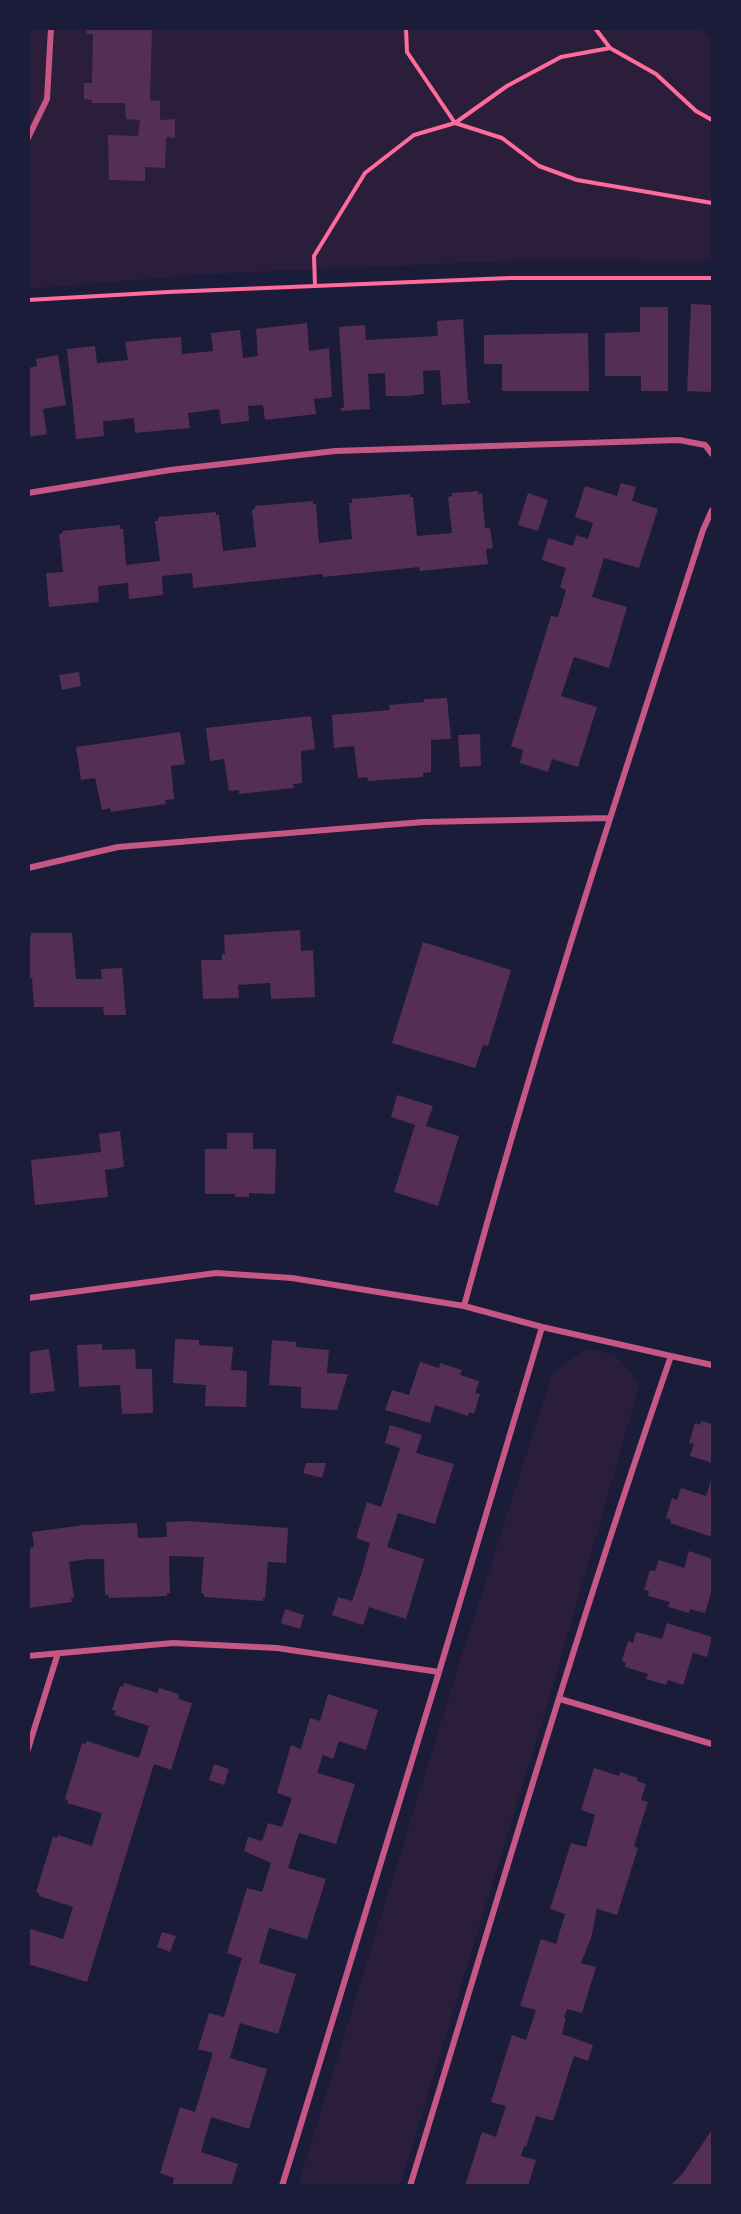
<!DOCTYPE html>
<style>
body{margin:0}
#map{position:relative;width:741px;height:2214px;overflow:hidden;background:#1b1b3a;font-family:"IBM Plex Sans",sans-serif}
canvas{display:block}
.frame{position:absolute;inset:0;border:30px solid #1b1b3a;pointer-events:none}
</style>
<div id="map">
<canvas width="741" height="2214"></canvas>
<div class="frame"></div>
</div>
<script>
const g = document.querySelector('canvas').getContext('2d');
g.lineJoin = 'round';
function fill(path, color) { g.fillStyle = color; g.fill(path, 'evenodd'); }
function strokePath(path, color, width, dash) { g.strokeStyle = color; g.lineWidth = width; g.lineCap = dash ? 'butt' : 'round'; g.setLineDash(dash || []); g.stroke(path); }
const green = new Path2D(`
 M698,28L712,38V261L531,260L208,274L29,289V29Z
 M586,1349C618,1353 624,1359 639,1387L550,1696L400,2185H298L459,1664L553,1372Z`);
const building = new Path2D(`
 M87,28H152L150,100L160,101V120L175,119V138L166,137L165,168L145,167V181L109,180L108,135L138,136L140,120L126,119L125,103H92V100L84,99V83H92L93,34H87Z
 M691,304L712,305V392L687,391Z
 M640,307H668V391H641V376H605V333L640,332Z
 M463,319L468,400H470V403L442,405L440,370L423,371L424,394L407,396H386L385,373L368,374L370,409L341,411V408H344L339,327L365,325L366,340L438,336L437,321Z
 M307,323L309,351L329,348L332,397L314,399L316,414L265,420L263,405L248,406L249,421L221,424L219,409L188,413L190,428L135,433L134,418L118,420L103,421L104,436L76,439L67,349L95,346L97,363L128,360L125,342L153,339L181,337L182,354L213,351L211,333L240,330L243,358L258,356L256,329Z
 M588,333L589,391H502V364H484V335Z
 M58,355L66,405L43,409L47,434L28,437V368L37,366L36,359Z
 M621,483L636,487L632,501L658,509L639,568L604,558L592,597L627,607L609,668L574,657L561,696L597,707L578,767L552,759L548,772L520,763L523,750L511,746L551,616L558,617L566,590L560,587L566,568L542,560L548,538L573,546L576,535L588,539L593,523L575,517L585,486L617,496Z
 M478,491V494L482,493L485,528H490L493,548L486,549L488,564L420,571L419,567L323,577L322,574L193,588L192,573L162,576L163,595L129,599L128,583L98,586L99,602L49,607L46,573L63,572L59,534H62V531L120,525V529H123L126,565L160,561L155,521H158V517L216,512V515H219L223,551L256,547L252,510L255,509V506L313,501V504H316L319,543L352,539L349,503H352V499L410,494V497H413L417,536L452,533L448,497L452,496V493Z
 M528,493L548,500L538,531L518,525Z
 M79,672L81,686L62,690L59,675Z
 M447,698L451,739L431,740V772L423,773V777L368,781L367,777L358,778L354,746L334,748L332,715L390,710L389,705L424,702V699Z
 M311,716L315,749L301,751L302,783L293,784L294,788L239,794V790L229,791L224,759L210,761L206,728Z
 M180,732L185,764L171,766L174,799L165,800L166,804L138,808L111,812L110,808L102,810L95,778L81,780L76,747Z
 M480,734L481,766L460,767L458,735Z
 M300,930L301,951L313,950L315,997L271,999L270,983L238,985L239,998L203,999L201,960H222V954H225L224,935Z
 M31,933H72L76,979H102L101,969L122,968L126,1015H104L103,1007H34L32,978H28V937H31Z
 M423,942L511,970L488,1046L483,1045L475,1068L392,1043Z
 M397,1095L433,1106L426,1126L459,1136L438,1206L394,1192L415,1125L391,1117Z
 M120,1131L124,1167L105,1170L108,1197L35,1205L31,1160L101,1152L99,1134Z
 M227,1133H253V1149H276L275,1194L249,1193V1197H235V1194H205V1149H227Z
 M175,1339L199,1340V1345L233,1347L231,1370L247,1371L246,1407L205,1406L206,1385L173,1383Z
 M272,1340L296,1342V1347L329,1350L327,1373L348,1374L337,1410L301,1408V1387L269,1385Z
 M102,1344V1350L135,1349L136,1369H152L153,1413L122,1414L120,1385L79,1387L77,1345Z
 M49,1349L55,1391L28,1394V1352Z
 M420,1362L439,1368L440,1363L462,1370L460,1375L479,1381L475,1393L480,1394L474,1414L469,1412L468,1416L435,1405L430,1423L385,1410L392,1390L409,1395Z
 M701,1421L712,1424V1463L690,1456L694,1444L689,1443L695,1423L700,1425Z
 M390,1425L422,1435L416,1453L454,1464L435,1524L398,1513L387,1547L424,1559L406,1619L369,1607L363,1625L332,1615L338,1597L352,1601L362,1572L370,1543L356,1538L367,1502L381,1507L400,1448L385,1443Z
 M306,1463H326L322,1478L303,1473Z
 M712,1477V1537L670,1523L671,1520L666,1518L672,1498L677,1500L681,1488L706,1496Z
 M187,1521L288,1528L286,1563L268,1562L265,1598H263V1601L204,1597V1594L201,1593L204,1557L169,1556L170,1593H167V1596L109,1598L108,1595H105L104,1559H87L69,1562L74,1598H71L72,1602L28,1608V1548L34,1547L32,1532L84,1525L137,1523L138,1538L167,1537L166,1522Z
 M689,1551L712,1559V1590L705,1613L690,1609L689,1613L668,1607L670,1602L648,1596L649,1591L644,1590L650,1570L655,1571L659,1560L684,1568Z
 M285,1609L304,1615L300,1629L281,1623Z
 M667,1623L712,1637L707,1657L693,1653L683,1685L668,1680L666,1685L646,1679L648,1674L625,1667L626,1663L622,1661L628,1641L633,1643L636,1632L662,1639Z
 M124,1683L158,1693L159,1688L179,1694L178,1699L192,1703L171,1770L154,1764L87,1982L28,1964V1928L63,1939L73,1907L39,1896V1893L36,1892L53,1837L57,1838L58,1835L92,1846L102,1813L67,1803L68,1800L65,1799L82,1743L85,1744L87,1741L139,1758L149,1726L114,1715L116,1711L112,1710L120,1686L123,1687Z
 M328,1694L378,1710L366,1750L339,1741L333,1759L323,1755L317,1773L355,1784L336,1844L299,1833L288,1868L326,1879L307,1939L269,1928L259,1963L296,1974L278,2034L240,2023L230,2058L267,2069L249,2129L211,2117L201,2152L238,2164L231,2186H172L174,2178L160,2173L180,2107L195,2112L204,2082L213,2053L198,2049L209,2013L224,2017L242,1958L227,1953L247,1888L262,1892L271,1863L244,1851L248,1837L262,1841L268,1823L282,1827L292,1798L277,1793L291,1745L301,1749L310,1718L320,1721Z
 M214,1764L229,1769L224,1785L209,1780Z
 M594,1768L619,1776L620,1772L638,1778L637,1781L646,1784L641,1800L648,1802L634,1846L638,1848L617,1915L597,1909L591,1938L581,1963L596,1967L582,2013L567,2009L564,2018H566L562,2034L593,2045L588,2061L574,2056L553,2121L536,2116L526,2147L524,2146L521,2156L536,2160L528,2186H465L482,2132L496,2137L501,2121L506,2106L491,2102L512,2035L526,2040L536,2010L520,2006L541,1939L556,1944L565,1914L550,1909L571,1843L586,1847L595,1815L581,1810Z
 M162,1932L176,1936L170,1952L157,1947Z
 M711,2131L712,2186H670L683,2173Z`);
const path = new Path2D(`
 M406,28L407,52L455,123L507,86L561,57L610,48L656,74L696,111L712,120
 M595,28L610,48
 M315,286L314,256L365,173L414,135L455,123L502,138L539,166L577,180L712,203
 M28,300L168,292L510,278H712`);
const minor = new Path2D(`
 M28,138L47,99L51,28
 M28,493L170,470L335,451L679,440L705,445L712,454
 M28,868L118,847L423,822L610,818
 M28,1298L216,1273L292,1278L464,1306
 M671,1356L712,1365
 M28,1656L173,1643L277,1648L439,1672
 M560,1699L712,1744
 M28,1749L58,1653
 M282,2186L439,1672L542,1327
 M410,2186C495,1909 576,1630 671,1356L542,1327L464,1306C535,1045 620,787 703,530L712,510`);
fill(green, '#2a1e3b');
fill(building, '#542f53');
strokePath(path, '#ff6b9d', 4);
strokePath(minor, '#c65784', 6);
</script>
